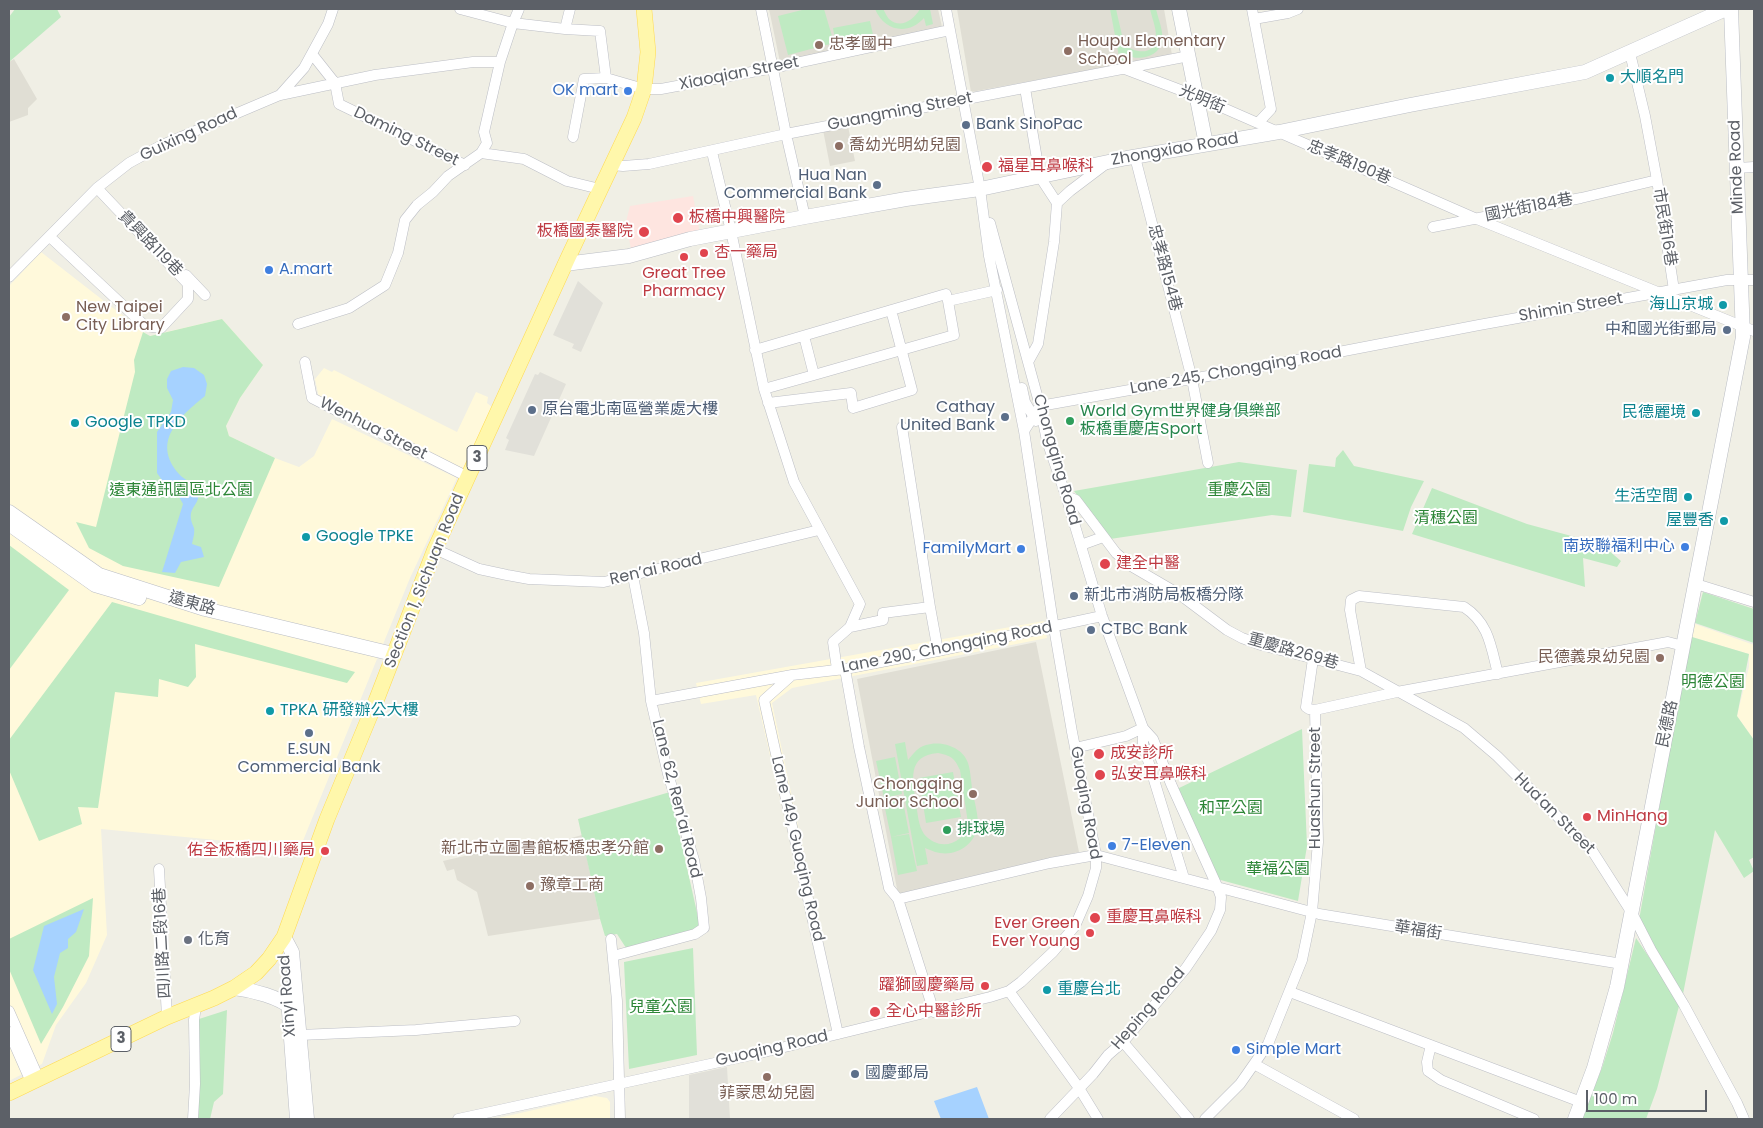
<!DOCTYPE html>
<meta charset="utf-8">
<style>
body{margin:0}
#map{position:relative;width:1763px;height:1128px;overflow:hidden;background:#f0efe5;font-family:Poppins,sans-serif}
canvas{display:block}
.frame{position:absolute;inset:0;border:10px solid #5c6067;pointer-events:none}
.scale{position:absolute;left:1586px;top:1090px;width:121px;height:22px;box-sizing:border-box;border:2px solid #5c6067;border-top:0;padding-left:6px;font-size:15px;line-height:18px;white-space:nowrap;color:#5c6067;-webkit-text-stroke:4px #fff;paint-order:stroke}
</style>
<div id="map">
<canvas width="1763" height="1128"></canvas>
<div class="frame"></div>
<div class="scale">100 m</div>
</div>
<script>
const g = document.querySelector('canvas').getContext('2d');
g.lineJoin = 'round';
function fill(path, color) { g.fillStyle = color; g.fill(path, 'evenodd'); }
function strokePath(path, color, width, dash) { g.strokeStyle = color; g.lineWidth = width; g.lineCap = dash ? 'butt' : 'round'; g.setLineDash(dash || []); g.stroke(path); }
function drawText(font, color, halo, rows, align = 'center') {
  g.font = font + ' Poppins,"Noto Sans TC",sans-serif'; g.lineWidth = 4; g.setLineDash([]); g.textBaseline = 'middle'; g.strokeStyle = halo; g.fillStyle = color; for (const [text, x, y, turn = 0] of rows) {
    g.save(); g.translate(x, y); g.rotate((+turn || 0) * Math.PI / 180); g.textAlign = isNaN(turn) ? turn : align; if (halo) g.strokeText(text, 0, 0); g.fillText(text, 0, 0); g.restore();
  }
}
const commercial = new Path2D(`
 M41,252L149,336L222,319L263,365L240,398L226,426L229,436L275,458L299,467L314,456L332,419L457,478L410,578L300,848L101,829L107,935L86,983L56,1025L42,1064L9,1081V286Z
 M324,368L332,372L334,370L457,432L476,392L488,397L487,403L492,407L464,471L319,398L315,379Z
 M1044,621L1047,638L792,688L772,703L842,1032L834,1033L756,695L701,704L696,683Z
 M1695,624L1754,645V740L1737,716L1749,667V654L1692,637Z
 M595,1096L607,1098L610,1102V1119H494Z`);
const industrial = new Path2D(`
 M578,281L603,303L581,352L572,348L574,344L553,335Z
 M540,372L566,384L534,456L505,450L509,440L506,438L535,374L538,375Z
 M727,1067L730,1119H689V1075Z`);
const education = new Path2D(`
 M769,9H938L942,27L780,62Z
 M957,9H1164L1172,55L971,92Z
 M14,59L37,99L28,108V115L9,122V62Z
 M848,126L855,161L830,166L823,130Z
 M1036,642L1079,852L898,894L857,679Z
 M582,835L600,919L488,936L477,892L457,880L454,869L447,871L443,861L512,845L520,852Z`);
const medical = new Path2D(`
 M693,196L700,234L631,249L626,222L630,206Z`);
const green = new Path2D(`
 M15,9H57L61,17L9,62V17Z
 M806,9H824L834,43L788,55L778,16Z
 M875,9H883C885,12 887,17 889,19C901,30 914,19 920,9H930L933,24L926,26L924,18C908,36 884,31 875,9Z
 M1110,9H1116L1124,44C1134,54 1157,56 1156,36C1156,27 1152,18 1150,9H1156C1158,18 1164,32 1162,41C1159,58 1138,61 1126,55V61L1120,62Z
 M870,21L874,39L836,47L833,28Z
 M222,319L263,365L240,398L226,426L229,436L275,458L219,587L123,566L89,548L76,522L96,527L135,372L134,360L143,332L150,336Z
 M1343,450L1354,466L1424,481L1411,507L1403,531L1303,512L1309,464L1335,467L1336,458Z
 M1239,462L1297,470L1291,517L1272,515L1110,539L1074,491Z
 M1432,488L1527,524L1601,544L1621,561L1617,567L1583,558L1585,587L1412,534Z
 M9,545L69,590L9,670Z
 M1703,592L1754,609V643L1695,623Z
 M112,602L355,672L347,683L195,644L196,677L188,687L159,679L158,697L115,692L98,808L78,807L82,824L39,841L9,770V740Z
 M1692,637L1749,654L1737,716L1754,740V857L1749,860L1754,871L1744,878L1715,830L1683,994L1639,920L1673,730Z
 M1302,729L1307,846L1298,901L1217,879L1177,789Z
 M905,742L908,760C913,754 918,747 926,745C941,740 963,747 968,763C971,772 971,784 973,794C975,803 978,815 978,824C976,845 955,858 935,852C932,851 928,849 925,848L928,864L917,866L895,744ZM938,753C951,756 954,757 960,770L968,823C964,845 939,852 924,834C918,825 918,814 916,804C913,780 906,756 938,753Z
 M895,757L902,794L884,798L876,761Z
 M953,772L961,817L926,823L919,778Z
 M670,792L700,926L695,938L630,954L617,934L605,936L600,919L578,819Z
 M902,796L909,833L891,837L883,799Z
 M909,834L917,871L898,875L891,837Z
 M93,898L89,956L63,1007L41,1044L9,969V939Z
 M1636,938L1657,969L1679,1006L1657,1089L1646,1119H1581L1602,1068L1613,1033Z
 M693,948L697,1055L629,1069L624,962Z
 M227,1010L223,1094L214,1102L210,1119H198C200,1086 198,1053 199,1019Z`);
const water = new Path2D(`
 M183,367L194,368L204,375L207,384L205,396C179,417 151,442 179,474C185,481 196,483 198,492C200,502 193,505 191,513C190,519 192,523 194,528C195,533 193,539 192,544L201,547L204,557L181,562L175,573L162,572L183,504L178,495L169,490L157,473V432L171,412L173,400L167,388V379L171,371Z
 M84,909L76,932L68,939V948L60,953L54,977L57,1004L52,1014L33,970L44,926Z
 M977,1087L989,1119H941L934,1101Z`);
const street = new Path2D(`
 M519,9L513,23L565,29L570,9
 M761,9L786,134L805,217
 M1252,9L1271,109L1258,123
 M1254,19L1288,13L1298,9
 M565,29L600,31L606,78L644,89H661L773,68L950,30
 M1630,53L1645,116L1657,180
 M312,54L335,83L339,104L465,165
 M1125,69L1196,96L1477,219L1754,331
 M1025,88L1040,177L1057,203
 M280,95L375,75L473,62H500
 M573,137L584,79L606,78
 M712,152L731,231L764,389L794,482L860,604L850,627
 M481,153L524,159L567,181L600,189
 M1135,157L1192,379L1208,463
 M612,165L623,166L649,164L786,134L1189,56
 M1737,168L1754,167
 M990,223L1040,406L1047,441L1066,496L1102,616L1143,728V744L1184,878
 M1433,227L1581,198L1657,180L1674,290
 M50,237L145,326L161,328L188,299V284L97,188
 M186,275L205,295
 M9,277L97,188L129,163L162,145L280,95L304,68L328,24L333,9
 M298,324L349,308L385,285L398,253L405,220L417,205L433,192L448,176L481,153L487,143L484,132L500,62L513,23L460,9
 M804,336L814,375L954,335L948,301
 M755,350L946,294L948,301L997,290
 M305,362L312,398L468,477
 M1028,362L1038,344L1054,242L1057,203L1070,191L1107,163
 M1022,388L1025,402L1036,421
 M764,389L814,375
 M768,403L851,393L853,408L912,390L891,310
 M902,427L930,607
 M1024,431L1040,406L1292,361L1479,325L1727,280H1754
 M1066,496L1076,500L1116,553L1131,566L1179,594L1227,630L1242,638L1261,645L1361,671L1464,728L1497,756L1593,852L1632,913L1651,950L1684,1005L1737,1103L1744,1119
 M1081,545L1103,537
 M435,549L479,569L507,575L529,579L604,582L819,530
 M1696,584L1754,602
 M1313,659L1306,707L1309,709L1315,710L1397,692L1668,642L1683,646
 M837,669L833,642L850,627L883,620V613L930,607L938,651
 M845,669L859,747L889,888L898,899L934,1012
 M1361,671L1350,610L1351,600L1359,596L1464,607C1489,623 1491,647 1498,674
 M791,676L764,700L838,1034
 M651,701L792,675L845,669L938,651L1102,616
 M1075,748L1126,736L1143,728
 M159,869L167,1017
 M898,899L1050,863L1096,855L1319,914L1622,964
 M611,939L617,1001L620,1119
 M613,956L695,934L704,928L701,898L694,860L668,774L651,701L644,633L633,576
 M1009,991L1079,1088L1098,1119
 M1290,992L1581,1102
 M9,1011L39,1079
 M9,1032L31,1082
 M300,1035L416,1030L515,1021
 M1123,1042L1189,1119
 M1431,1045L1427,1062L1428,1071L1441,1080L1534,1119
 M1254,1064L1354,1119
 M193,1119L195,1084L194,1020L196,1006
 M458,1119L756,1054L990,997L1009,991L1021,982L1053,952L1075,926L1088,896L1096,868V855L1072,732L1052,616L1024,431L989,256L980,189L946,9
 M1050,1119L1093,1074L1108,1055L1123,1042L1186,968L1211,931L1220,910L1221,897L1217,886L1171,784L1153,739L1143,728
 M1205,1119L1240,1084L1268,1044L1302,960L1312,912L1318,842L1315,710`);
const secondary = new Path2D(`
 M1179,9L1206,144
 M565,264L629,256L690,239L805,217L906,199L980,189L1127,158L1279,132L1410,105L1585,72L1726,9
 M9,512L99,575L205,609L393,654
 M9,524L95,585L139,598
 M284,937L292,952L307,1119
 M234,988C252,990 280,997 293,1009
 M288,998L297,1119
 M1575,1119L1594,1068L1617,987L1743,337L1731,9`);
const primary = new Path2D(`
 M9,1093L167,1017L214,998L234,988L256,973L269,959L284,937L327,819L376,701L435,549L567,260L634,118L644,89L648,52L644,9`);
const markers = [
 [819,45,5,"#8d6e63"],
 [1068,51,5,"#8d6e63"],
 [1610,78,5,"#0f9aa8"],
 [628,91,5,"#3f7fe0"],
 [966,125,5,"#5c6f8a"],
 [839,146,5,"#8d6e63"],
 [987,167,6,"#e0444e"],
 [877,185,5,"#5c6f8a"],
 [678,218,6,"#e0444e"],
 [644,232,6,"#e0444e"],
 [704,253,5,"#e0444e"],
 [684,257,5,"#e0444e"],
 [269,270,5,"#3f7fe0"],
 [1723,305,5,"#0f9aa8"],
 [66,317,5,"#8d6e63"],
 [1727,330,5,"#5c6f8a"],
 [532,410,5,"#5c6f8a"],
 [1696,413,5,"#0f9aa8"],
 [1005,417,5,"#5c6f8a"],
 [1070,421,5,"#2e9e5b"],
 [75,423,5,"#0f9aa8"],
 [1688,497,5,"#0f9aa8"],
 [1724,521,5,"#0f9aa8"],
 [306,537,5,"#0f9aa8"],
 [1685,547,5,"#3f7fe0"],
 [1021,549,5,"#3f7fe0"],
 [1105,564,6,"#e0444e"],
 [1074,596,5,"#5c6f8a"],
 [1091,630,5,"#5c6f8a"],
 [1660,658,5,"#8d6e63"],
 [270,711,5,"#0f9aa8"],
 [309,733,5,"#5c6f8a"],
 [1099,754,6,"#e0444e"],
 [1100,775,6,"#e0444e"],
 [973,794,5,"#8d6e63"],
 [1587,817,5,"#e0444e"],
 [947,830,5,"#2e9e5b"],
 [1112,846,5,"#3f7fe0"],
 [659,849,5,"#8d6e63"],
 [325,851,5,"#e0444e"],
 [530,886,5,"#8d6e63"],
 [1095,918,6,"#e0444e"],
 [1090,933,5,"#e0444e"],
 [188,940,5,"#6b7280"],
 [985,986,5,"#e0444e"],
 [1047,990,5,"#0f9aa8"],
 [875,1012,6,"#e0444e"],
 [1236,1050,5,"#3f7fe0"],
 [855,1074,5,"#5c6f8a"],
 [767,1077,5,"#8d6e63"]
];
const shields = [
 [477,458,20],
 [121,1039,20]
];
const shieldNames = [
 ["3",477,458],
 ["3",121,1039]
];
const educationNames = [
 ["Houpu Elementary",1078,42],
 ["School",1078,60],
 ["忠孝國中",829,45],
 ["喬幼光明幼兒園",849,146],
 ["New Taipei",76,308],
 ["City Library",76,326],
 ["民德義泉幼兒園",1650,658,"right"],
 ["Chongqing",963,785,"right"],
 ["Junior School",963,803,"right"],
 ["新北市立圖書館板橋忠孝分館",649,849,"right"],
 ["豫章工商",540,886],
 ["菲蒙思幼兒園",767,1094,"center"]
];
const streetNames = [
 ["Xiaoqian Street",739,74,-11],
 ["光明街",1202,100,23],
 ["Guangming Street",900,112,-11],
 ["Guixing Road",189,135,-25],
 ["Daming Street",406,137,26],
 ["Zhongxiao Road",1175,150,-10],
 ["忠孝路190巷",1349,163,23],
 ["Minde Road",1737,167,-92],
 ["國光街184巷",1529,208,-11],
 ["市民街16巷",1664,227,81],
 ["貴興路119巷",150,244,46],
 ["忠孝路154巷",1164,268,75],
 ["Shimin Street",1571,308,-10],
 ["Lane 245, Chongqing Road",1236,371,-10],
 ["Wenhua Street",373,429,27],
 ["Chongqing Road",1056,460,74],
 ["Ren’ai Road",656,570,-13],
 ["Section 1, Sichuan Road",425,581,-68],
 ["遠東路",192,604,16],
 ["Lane 290, Chongqing Road",947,648,-11],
 ["重慶路269巷",1293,652,16],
 ["民德路",1668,724,-78],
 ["Huashun Street",1316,788,-90],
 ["Lane 62, Ren’ai Road",676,799,76],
 ["Guoqing Road",1085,803,80],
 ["Hua'an Street",1554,814,45],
 ["Lane 149, Guoqing Road",797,849,77],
 ["華福街",1418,931,9],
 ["四川路二段16巷",163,943,-93],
 ["Xinyi Road",288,996,-94],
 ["Heping Road",1149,1009,-49],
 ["Guoqing Road",772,1049,-13]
];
const cultureNames = [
 ["大順名門",1620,78],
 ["海山京城",1713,305,"right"],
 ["民德麗境",1686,413,"right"],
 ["Google TPKD",85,423],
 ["生活空間",1678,497,"right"],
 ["屋豐香",1714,521,"right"],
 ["Google TPKE",316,537],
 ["TPKA 研發辦公大樓",280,711],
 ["重慶台北",1057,990]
];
const shopNames = [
 ["OK mart",618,91],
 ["A.mart",279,270,"left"],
 ["南崁聯福利中心",1675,547],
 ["FamilyMart",1011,549],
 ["7-Eleven",1122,846,"left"],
 ["Simple Mart",1246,1050,"left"]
];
const serviceNames = [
 ["Bank SinoPac",976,125],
 ["Hua Nan",867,176,"right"],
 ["Commercial Bank",867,194,"right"],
 ["中和國光街郵局",1717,330,"right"],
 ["Cathay",995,408,"right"],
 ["United Bank",995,426,"right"],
 ["原台電北南區營業處大樓",542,410],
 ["新北市消防局板橋分隊",1084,596],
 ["CTBC Bank",1101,630],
 ["E.SUN",309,750,"center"],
 ["Commercial Bank",309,768,"center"],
 ["國慶郵局",865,1074]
];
const healthNames = [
 ["福星耳鼻喉科",998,167],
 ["板橋中興醫院",689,218],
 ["板橋國泰醫院",633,232,"right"],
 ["杏一藥局",714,253],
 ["Great Tree",684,274,"center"],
 ["Pharmacy",684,292,"center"],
 ["建全中醫",1116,564],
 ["成安診所",1110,754],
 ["弘安耳鼻喉科",1111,775],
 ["MinHang",1597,817],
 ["佑全板橋四川藥局",315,851,"right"],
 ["重慶耳鼻喉科",1106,918],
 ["Ever Green",1080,924,"right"],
 ["Ever Young",1080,942,"right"],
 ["躍獅國慶藥局",975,986,"right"],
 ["全心中醫診所",886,1012]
];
const leisureNames = [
 ["World Gym世界健身俱樂部",1080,412],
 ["板橋重慶店Sport",1080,430],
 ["排球場",957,830]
];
const parkNames = [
 ["遠東通訊園區北公園",181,491],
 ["重慶公園",1239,491],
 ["清穗公園",1446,519],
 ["明德公園",1713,683],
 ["和平公園",1231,809],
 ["華福公園",1278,870],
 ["兒童公園",661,1008]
];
const worshipNames = [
 ["化育",198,940]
];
fill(commercial, '#fff9db');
fill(industrial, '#e1e0d9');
fill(education, '#e0ded4');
fill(medical, '#fee5e0');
fill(green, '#bfeac2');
fill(water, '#a6d2ff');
strokePath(street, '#bcbec5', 11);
strokePath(secondary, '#babdc4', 15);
strokePath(primary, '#ffda50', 16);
strokePath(street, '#fff', 10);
strokePath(secondary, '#fff', 14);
strokePath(primary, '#fff7ab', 15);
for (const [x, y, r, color] of markers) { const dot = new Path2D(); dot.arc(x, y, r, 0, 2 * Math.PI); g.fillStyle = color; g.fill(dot); strokePath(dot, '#fff', 2); }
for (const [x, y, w] of shields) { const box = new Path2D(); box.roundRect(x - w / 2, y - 12.5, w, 25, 4); g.fillStyle = '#fff'; g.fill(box); strokePath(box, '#5c6067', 1); }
drawText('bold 15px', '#5c6067', null, shieldNames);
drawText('16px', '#785e54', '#fff', educationNames, 'left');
drawText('16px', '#5c6067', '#fff', streetNames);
drawText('16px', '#0d838f', '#fff', cultureNames, 'left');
drawText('16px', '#366cbe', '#fff', shopNames, 'right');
drawText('16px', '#4e5e75', '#fff', serviceNames, 'left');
drawText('16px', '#be3a42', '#fff', healthNames, 'left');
drawText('16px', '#27864d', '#fff', leisureNames, 'left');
drawText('16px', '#2d8637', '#fff', parkNames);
drawText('16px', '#5b616d', '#fff', worshipNames, 'left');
</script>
